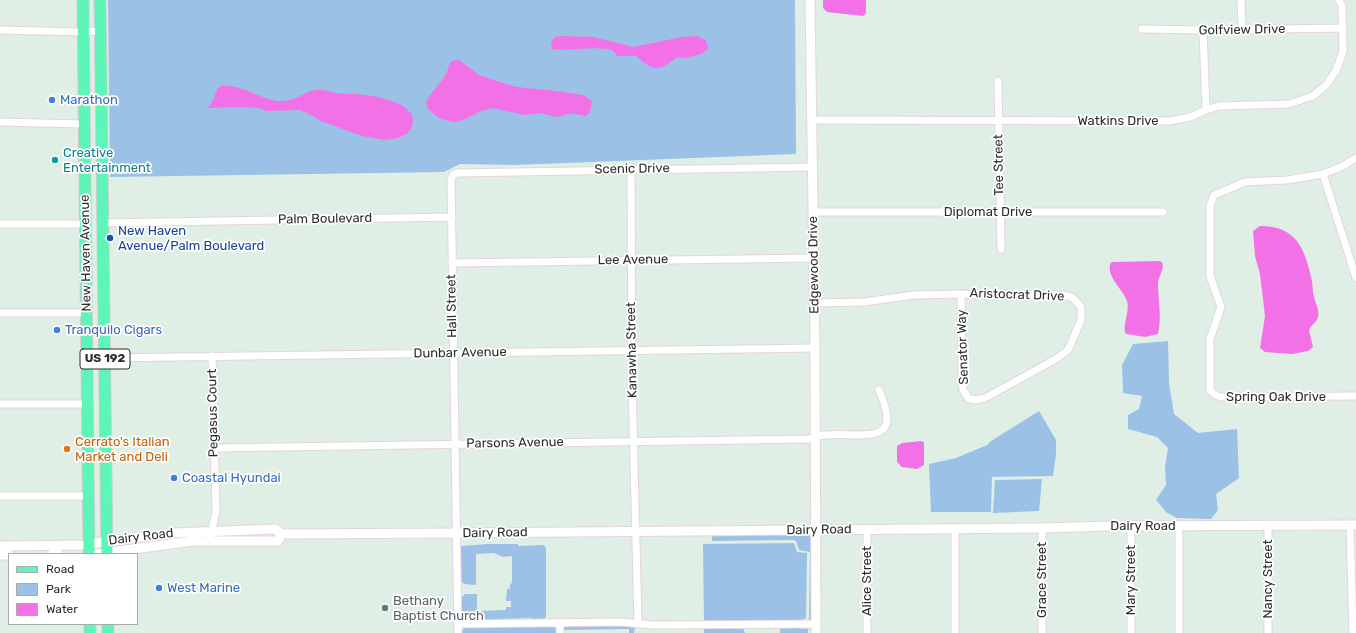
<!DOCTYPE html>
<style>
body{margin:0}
#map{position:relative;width:1356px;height:633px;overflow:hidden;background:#dfefe6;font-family:Rubik,sans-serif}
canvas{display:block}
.legend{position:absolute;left:8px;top:553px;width:130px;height:72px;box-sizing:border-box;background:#fff;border:1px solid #ababab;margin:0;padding:5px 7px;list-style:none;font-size:12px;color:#2d2d2d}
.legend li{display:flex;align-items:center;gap:8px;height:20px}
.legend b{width:20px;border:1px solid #ababab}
</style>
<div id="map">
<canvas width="1356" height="633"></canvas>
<ul class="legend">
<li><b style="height:5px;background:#5ef5b9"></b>Road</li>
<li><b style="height:11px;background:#9bc1e6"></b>Park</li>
<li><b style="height:11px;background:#f371e6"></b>Water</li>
</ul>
</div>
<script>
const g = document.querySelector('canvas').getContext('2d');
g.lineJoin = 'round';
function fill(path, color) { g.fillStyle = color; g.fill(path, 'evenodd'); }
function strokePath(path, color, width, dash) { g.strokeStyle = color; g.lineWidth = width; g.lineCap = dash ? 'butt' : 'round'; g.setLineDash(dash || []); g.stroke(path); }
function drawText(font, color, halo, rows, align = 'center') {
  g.font = font + ' Rubik,sans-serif'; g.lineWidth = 3.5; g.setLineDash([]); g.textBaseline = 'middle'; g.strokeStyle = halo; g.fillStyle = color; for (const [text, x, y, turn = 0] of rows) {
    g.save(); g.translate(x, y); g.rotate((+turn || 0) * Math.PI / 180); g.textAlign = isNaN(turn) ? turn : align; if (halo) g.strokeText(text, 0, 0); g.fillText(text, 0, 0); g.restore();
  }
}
const green = new Path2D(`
 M108,0H795L796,154L514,165L460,164L444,172L110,177Z
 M1168,341L1169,383L1174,414L1198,433L1237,429L1239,478L1216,494L1218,510L1211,519L1177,518L1167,513L1156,500L1166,485L1165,467L1168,448L1157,437L1128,429V415L1139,409L1142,396L1123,393L1122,365L1133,344Z
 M1039,411L1056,440V455L1053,476L992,477L991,512H931L929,464L956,458L987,445L991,441Z
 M1042,479L1039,511L993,513L995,480Z
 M814,533L813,633H811L810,627L802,622L809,619L810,552L799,550L796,541L794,540L712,541V535Z
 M794,543L797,552L807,553L806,618L801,620L704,621L703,544Z
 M488,544H518V546L544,545L546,549V617C543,620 534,621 531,618L469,620L462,617L461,598L465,594H477V611L506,610V607H511V601H506L507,589H510V584L512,583V556L503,557L494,553L476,554V585L464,584L461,581L460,549L462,546Z
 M564,625L635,626L634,633H629V629L563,630Z
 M556,626V633H461L465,627Z
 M793,627L808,629V633H780V628Z
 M743,628L745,633H704V629Z`);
const water = new Path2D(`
 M823,0H866V13L863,16L827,12L823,8Z
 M559,36L594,37L633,47L682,37L697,36L706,40L708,49L701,54L687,58L677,57C659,72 654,72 636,56H616L615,52C603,44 569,52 552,49L551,43C553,39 554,37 559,36Z
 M459,60L479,75L509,85L517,87L555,91L583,95L592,101L590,112L586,116L575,114H568L556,117L540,113L525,115L492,108L482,111L460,121L453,122L439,118L428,109L426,103C431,91 441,84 447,72C449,67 448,64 452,61Z
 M220,86C242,83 261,101 282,101C295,102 304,91 316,90C323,89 330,92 337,93C342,94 347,94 352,94C368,94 410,100 413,119L412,127L407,134L398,138L386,140L362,136L321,121L313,116L300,110L267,111L258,108L242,107L208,108V107C216,100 214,92 220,86Z
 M1260,226C1297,226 1305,249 1312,281C1313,286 1312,291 1314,296C1315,303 1320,310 1318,317C1317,322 1311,325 1309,330L1313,347L1308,351L1292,354L1265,352L1260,348L1265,316L1260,274L1255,256L1253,231Z
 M1159,261L1162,262C1165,270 1158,276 1158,283C1158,300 1162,317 1158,334L1145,337L1127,334L1125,333C1123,323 1130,311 1127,301C1123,289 1107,278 1110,264L1112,262Z
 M922,441L924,443V465L917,469L902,467L897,462V446L902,443Z`);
const minor = new Path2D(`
 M1241,0L1242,30
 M1142,29L1203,30L1343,28
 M0,30L83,32L101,31
 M1203,30L1206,110
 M998,81L1001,249
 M812,120L1170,121L1190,117L1206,110L1219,106L1289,104L1313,96L1326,85L1336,71L1343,51L1342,6L1339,0
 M0,122L84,124
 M1356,158L1343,166L1323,174L1287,180L1245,182L1214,195L1210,206V276L1221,307L1210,339V390L1215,395L1221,397L1356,396
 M631,169L632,381L638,623
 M1323,174L1356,278
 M813,212H1163
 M103,223L452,217
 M0,224H85
 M452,263L814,258
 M815,303L864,302L914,295L961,294L1065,295L1073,298L1081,307V320L1068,350L1056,359L985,398L976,400L969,399L963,390L962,376L961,294
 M0,313H86
 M105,358L815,348
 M0,404H88
 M214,448L808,439C814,438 820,435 826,435C863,432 905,448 879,390
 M0,496H89
 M1350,525L1353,633
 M1131,526V633
 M1179,526V633
 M955,529V633
 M867,530V633
 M211,535L216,511L212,356
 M458,624L620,622L654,625L816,624
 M458,633L451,179L453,175L457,173L812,167
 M560,633V623
 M1042,633V528
 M1268,633V526`);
const tertiary = new Path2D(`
 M810,0L815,348L816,633
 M0,546L89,545L107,541L173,533L276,529L281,534L456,533L1042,528L1110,526L1356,525
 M52,554H58
 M96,554L193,541H278L281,534
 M0,555H9`);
const primary = new Path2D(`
 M83,0L89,554
 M100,0L107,554
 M90,624V633
 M108,624V633`);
const markers = [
 [52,100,4,"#3f7fe0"],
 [55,160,4,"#0f9aa8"],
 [110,238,4,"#1a4fb4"],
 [57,330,4,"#3f7fe0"],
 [67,449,4,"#e8710a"],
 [174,478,4,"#3f7fe0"],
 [159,588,4,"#3f7fe0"],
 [385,608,4,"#6b7280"]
];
const shields = [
 [105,359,50]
];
const shieldNames = [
 ["US 192",105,359]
];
const streetNames = [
 ["Golfview Drive",1242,30,-1],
 ["Watkins Drive",1118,121],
 ["Tee Street",999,165,-91],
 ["Scenic Drive",632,169,-1],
 ["Diplomat Drive",988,212],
 ["Palm Boulevard",325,219,-1],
 ["New Haven Avenue",86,253,-91],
 ["Lee Avenue",633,260,-1],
 ["Edgewood Drive",814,265,-91],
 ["Aristocrat Drive",1017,295,2],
 ["Hall Street",452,306,-91],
 ["Senator Way",963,347,-92],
 ["Kanawha Street",632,350,-91],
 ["Dunbar Avenue",460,353,-1],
 ["Spring Oak Drive",1276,397],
 ["Pegasus Court",213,413,-91],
 ["Parsons Avenue",515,443,-1],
 ["Dairy Road",1143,526],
 ["Dairy Road",819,530,-1],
 ["Dairy Road",495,533,-1],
 ["Dairy Road",141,537,-7],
 ["Nancy Street",1268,579,-90],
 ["Grace Street",1042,580,-90],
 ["Mary Street",1131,580,-90],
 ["Alice Street",867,581,-90]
];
const shopNames = [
 ["Marathon",60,100],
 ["Tranquilo Cigars",65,330],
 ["Coastal Hyundai",182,478],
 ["West Marine",167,588]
];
const cultureNames = [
 ["Creative",63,153],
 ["Entertainment",63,168]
];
const transitNames = [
 ["New Haven",118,231],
 ["Avenue/Palm Boulevard",118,246]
];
const foodNames = [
 ["Cerrato's Italian",75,442],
 ["Market and Deli",75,457]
];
const worshipNames = [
 ["Bethany",393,601],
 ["Baptist Church",393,616]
];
fill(green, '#9bc1e6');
fill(water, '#f371e6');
strokePath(minor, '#e6d4db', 9);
strokePath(tertiary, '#e6d4db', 11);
strokePath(primary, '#cdcdcd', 13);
strokePath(minor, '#fff', 7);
strokePath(tertiary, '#fff', 9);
strokePath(primary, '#5ef5b9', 11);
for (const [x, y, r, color] of markers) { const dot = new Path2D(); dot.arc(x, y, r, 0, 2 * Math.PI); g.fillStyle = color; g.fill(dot); strokePath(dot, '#fff', 1.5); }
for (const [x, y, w] of shields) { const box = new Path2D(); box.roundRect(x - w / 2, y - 10, w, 20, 3); g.fillStyle = '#fff'; g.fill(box); strokePath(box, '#2d2d2d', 1); }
drawText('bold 12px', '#2d2d2d', null, shieldNames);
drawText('13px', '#2d2d2d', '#fff', streetNames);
drawText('13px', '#366cbe', '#fff', shopNames, 'left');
drawText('13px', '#0d838f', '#fff', cultureNames, 'left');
drawText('13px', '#164399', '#fff', transitNames, 'left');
drawText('13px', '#c56008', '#fff', foodNames, 'left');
drawText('13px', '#5b616d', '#fff', worshipNames, 'left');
</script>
